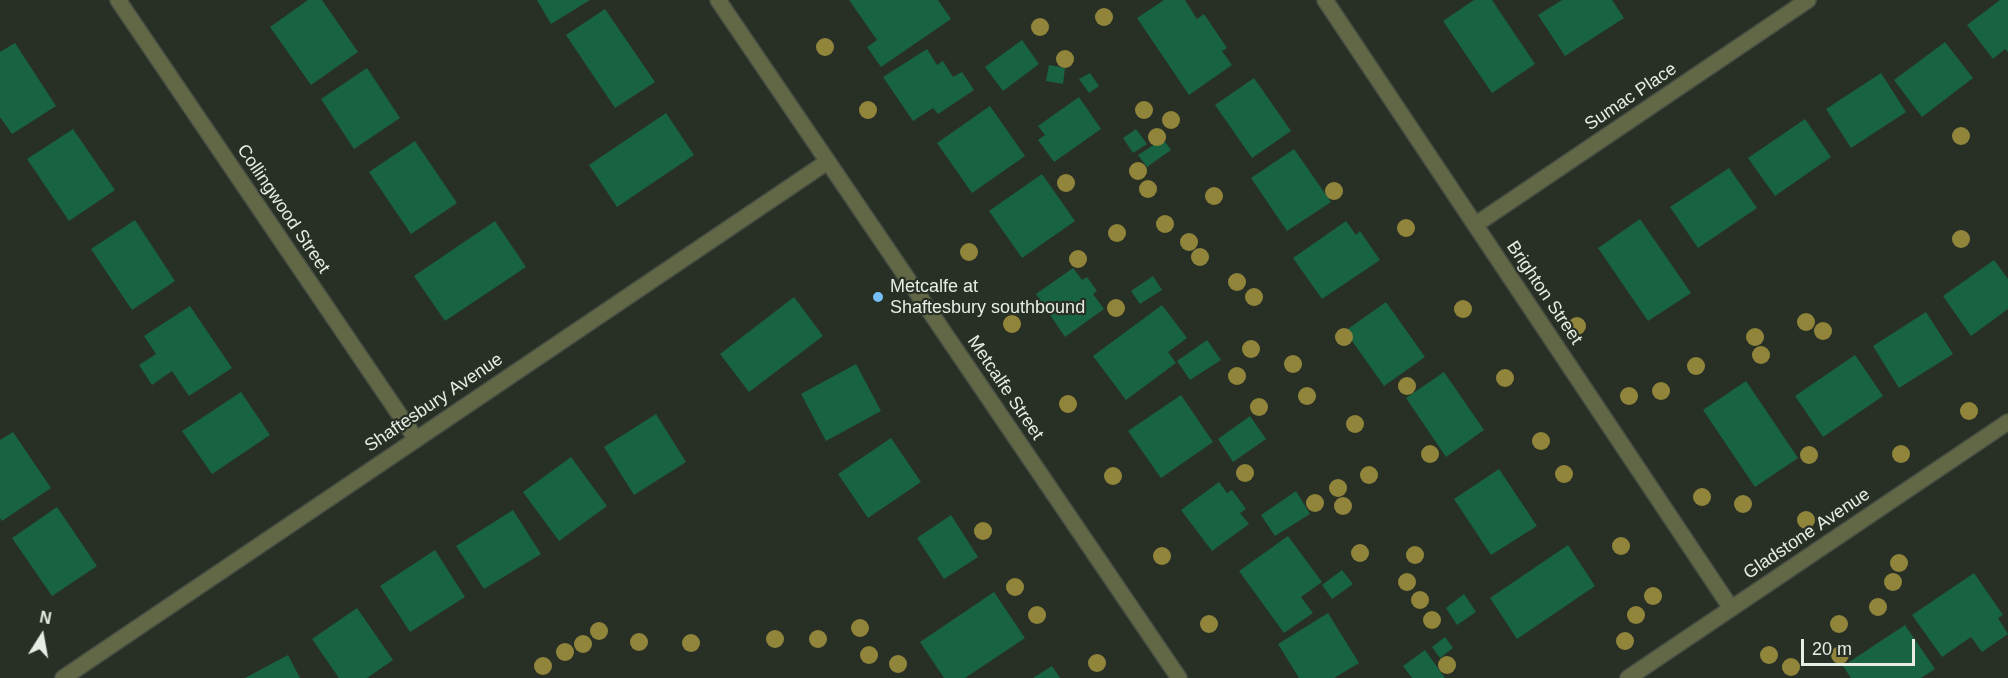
<!DOCTYPE html>
<style>
body{margin:0}
#map{position:relative;width:2008px;height:678px;overflow:hidden;background:#283025;font-family:Helvetica,sans-serif}
canvas{display:block}
.north{position:absolute;left:12px;top:606px;width:60px;height:60px;-webkit-text-stroke:4px #283025;paint-order:stroke;rotate:11deg;font-size:16px;font-weight:700;line-height:24px;text-align:center;color:#e7ece5}
.north::after{content:'';display:block;margin:auto;width:21px;height:27px;background:#e7ece5;clip-path:polygon(50% 0,100% 100%,50% 72%,0 100%)}
.scale{position:absolute;left:1801px;top:639px;width:114px;height:27px;box-sizing:border-box;border:3px solid #e7ece5;border-top:0;padding-left:8px;font-size:18px;line-height:21px;white-space:nowrap;color:#e7ece5;-webkit-text-stroke:4px #283025;paint-order:stroke}
</style>
<div id="map">
<canvas width="2008" height="678"></canvas>
<div class="north">N</div>
<div class="scale">20 m</div>
</div>
<script>
const g = document.querySelector('canvas').getContext('2d');
g.lineJoin = 'round';
function fill(path, color) { g.fillStyle = color; g.fill(path, 'evenodd'); }
function strokePath(path, color, width, dash) { g.strokeStyle = color; g.lineWidth = width; g.lineCap = dash ? 'butt' : 'round'; g.setLineDash(dash || []); g.stroke(path); }
function drawText(font, color, halo, rows, align = 'center') {
  g.font = font + ' Helvetica,sans-serif'; g.lineWidth = 4.5; g.setLineDash([]); g.textBaseline = 'middle'; g.strokeStyle = halo; g.fillStyle = color; for (const [text, x, y, turn = 0] of rows) {
    g.save(); g.translate(x, y); g.rotate((+turn || 0) * Math.PI / 180); g.textAlign = isNaN(turn) ? turn : align; if (halo) g.strokeText(text, 0, 0); g.fillText(text, 0, 0); g.restore();
  }
}
const building = new Path2D(`
 M308,0H322L358,52L311,85L270,27Z
 M537,0H590L551,24Z
 M849,0H938L951,19L881,67L867,47L877,40Z
 M1164,0H1185L1197,19L1204,14L1227,48L1222,51L1232,65L1189,95L1137,18Z
 M1474,0H1492L1535,64L1492,93L1443,21Z
 M1562,0H1612L1624,18L1565,56L1538,15Z
 M2000,0H2008V52L2005,49L1993,59L1967,25Z
 M605,9L655,82L615,108L566,35Z
 M1022,40L1039,64L1003,91L985,67Z
 M1945,42L1973,78L1922,117L1894,80Z
 M15,43L56,106L12,134L0,117V52Z
 M927,49L937,65L943,61L953,77L962,72L974,90L938,114L933,108L913,121L883,77Z
 M1049,65L1065,68L1063,84L1046,81Z
 M367,68L400,118L354,149L321,99Z
 M1090,73L1099,86L1089,93L1079,79Z
 M1881,73L1906,112L1851,148L1826,109Z
 M1254,78L1291,131L1252,158L1215,105Z
 M1079,97L1101,129L1054,162L1038,140L1045,135L1038,126Z
 M990,106L1025,156L972,193L937,143Z
 M666,113L694,155L617,207L589,165Z
 M1805,119L1831,157L1775,196L1748,158Z
 M73,129L115,190L69,221L27,159Z
 M1136,129L1147,144L1133,153L1123,138Z
 M1163,139L1171,150L1147,167L1138,155Z
 M415,141L457,203L411,234L369,172Z
 M1294,149L1331,202L1287,231L1251,178Z
 M1729,168L1757,208L1698,248L1670,207Z
 M1042,174L1075,221L1022,258L989,211Z
 M1640,219L1691,293L1648,321L1598,248Z
 M135,220L175,281L132,310L91,249Z
 M495,221L526,267L445,321L414,276Z
 M1346,221L1356,235L1360,231L1380,260L1322,299L1293,258Z
 M1994,260L2008,279V309L1971,336L1943,296Z
 M1073,268L1082,280L1087,277L1097,291L1093,294L1104,309L1065,337L1036,294Z
 M1153,276L1162,290L1140,304L1131,291Z
 M794,297L823,336L749,392L720,354Z
 M1386,302L1425,357L1384,386L1345,331Z
 M1162,305L1187,338L1168,352L1176,363L1126,400L1093,356Z
 M190,306L232,368L189,396L172,371L152,385L139,365L156,354L144,336Z
 M1926,312L1953,354L1899,388L1873,346Z
 M1207,340L1221,360L1190,380L1177,361Z
 M1855,355L1883,396L1823,437L1795,396Z
 M856,364L881,411L826,441L801,394Z
 M1444,372L1484,430L1446,457L1406,398Z
 M1746,381L1798,458L1755,487L1703,410Z
 M241,392L270,435L212,474L182,431Z
 M1181,395L1213,442L1161,478L1128,431Z
 M656,414L686,462L634,495L604,447Z
 M1250,416L1266,439L1233,462L1218,439Z
 M13,432L51,488L2,521L0,518V440Z
 M891,438L921,482L868,518L838,474Z
 M571,457L607,506L559,541L523,492Z
 M1499,469L1537,526L1491,555L1454,499Z
 M1219,482L1227,493L1232,490L1246,509L1240,513L1249,524L1212,551L1181,510Z
 M1296,491L1310,514L1275,536L1261,515Z
 M57,507L97,566L52,596L12,538Z
 M513,510L541,554L484,589L456,546Z
 M951,515L978,557L944,579L917,538Z
 M1288,536L1322,582L1301,597L1313,613L1284,633L1239,571Z
 M1568,545L1595,586L1517,639L1490,598Z
 M435,550L465,597L410,632L380,586Z
 M1342,570L1353,584L1332,599L1322,585Z
 M1974,573L2003,615L1998,618L2008,634L1982,652L1971,637L1942,657L1912,615Z
 M994,592L1025,638L965,678H944L920,642Z
 M1464,594L1476,612L1457,625L1446,608Z
 M357,608L393,660L367,678H339L312,639Z
 M1328,613L1359,663L1334,678H1299L1278,644Z
 M1905,625L1935,669L1921,678H1851L1843,666Z
 M1445,637L1453,648L1440,658L1432,647Z
 M1425,650L1445,678H1412L1403,666Z
 M288,655L300,678H245Z
 M1052,666L1060,678H1033Z`);
const street = new Path2D(`
 M118,0L416,439
 M718,0L1179,678
 M1325,0L1731,608
 M1475,225L1808,0
 M63,678L827,162
 M1628,678L2008,422`);
const trees = [
 [1104,17],
 [1040,27],
 [825,47],
 [1065,59],
 [868,110],
 [1144,110],
 [1171,120],
 [1961,136],
 [1157,137],
 [1138,171],
 [1066,183],
 [1148,189],
 [1334,191],
 [1214,196],
 [1165,224],
 [1406,228],
 [1117,233],
 [1961,239],
 [1189,242],
 [969,252],
 [1200,257],
 [1078,259],
 [1237,282],
 [1254,297],
 [1116,308],
 [1463,309],
 [1806,322],
 [1012,324],
 [1577,326],
 [1823,331],
 [1344,337],
 [1755,337],
 [1251,349],
 [1761,355],
 [1293,364],
 [1696,366],
 [1237,376],
 [1505,378],
 [1407,386],
 [1661,391],
 [1307,396],
 [1629,396],
 [1068,404],
 [1259,407],
 [1969,411],
 [1355,424],
 [1541,441],
 [1430,454],
 [1901,454],
 [1809,455],
 [1245,473],
 [1564,474],
 [1369,475],
 [1113,476],
 [1338,488],
 [1702,497],
 [1315,503],
 [1743,504],
 [1343,506],
 [1806,520],
 [983,531],
 [1621,546],
 [1360,553],
 [1415,555],
 [1162,556],
 [1899,563],
 [1407,582],
 [1893,582],
 [1015,587],
 [1653,596],
 [1420,600],
 [1878,607],
 [1037,615],
 [1636,615],
 [1432,620],
 [1209,624],
 [1839,624],
 [860,628],
 [599,631],
 [775,639],
 [818,639],
 [1625,641],
 [639,642],
 [691,643],
 [583,644],
 [565,652],
 [869,655],
 [1769,655],
 [1840,655],
 [1097,663],
 [898,664],
 [1447,665],
 [543,666],
 [1791,667]
];
const markers = [
 [878,297,6,"#76c0f7"]
];
const streetNames = [
 ["Sumac Place",1631,97,-34],
 ["Collingwood Street",283,209,56],
 ["Brighton Street",1544,293,56],
 ["Metcalfe Street",1005,388,56],
 ["Shaftesbury Avenue",434,403,-34],
 ["Gladstone Avenue",1807,534,-34]
];
const poiNames = [
 ["Metcalfe at",890,287],
 ["Shaftesbury southbound",890,308]
];
fill(building, '#186341');
strokePath(street, '#474e44', 18);
strokePath(street, '#626846', 15);
g.fillStyle = '#91853c';
for (const [x, y] of trees) { g.beginPath(); g.arc(x, y, 9, 0, 2 * Math.PI); g.fill(); }
for (const [x, y, r, color] of markers) { const dot = new Path2D(); dot.arc(x, y, r, 0, 2 * Math.PI); g.fillStyle = color; g.fill(dot); strokePath(dot, '#283025', 2); }
drawText('18px', '#e7ece5', '#283025', streetNames);
drawText('18px', '#e7ece5', '#283025', poiNames, 'left');
</script>
